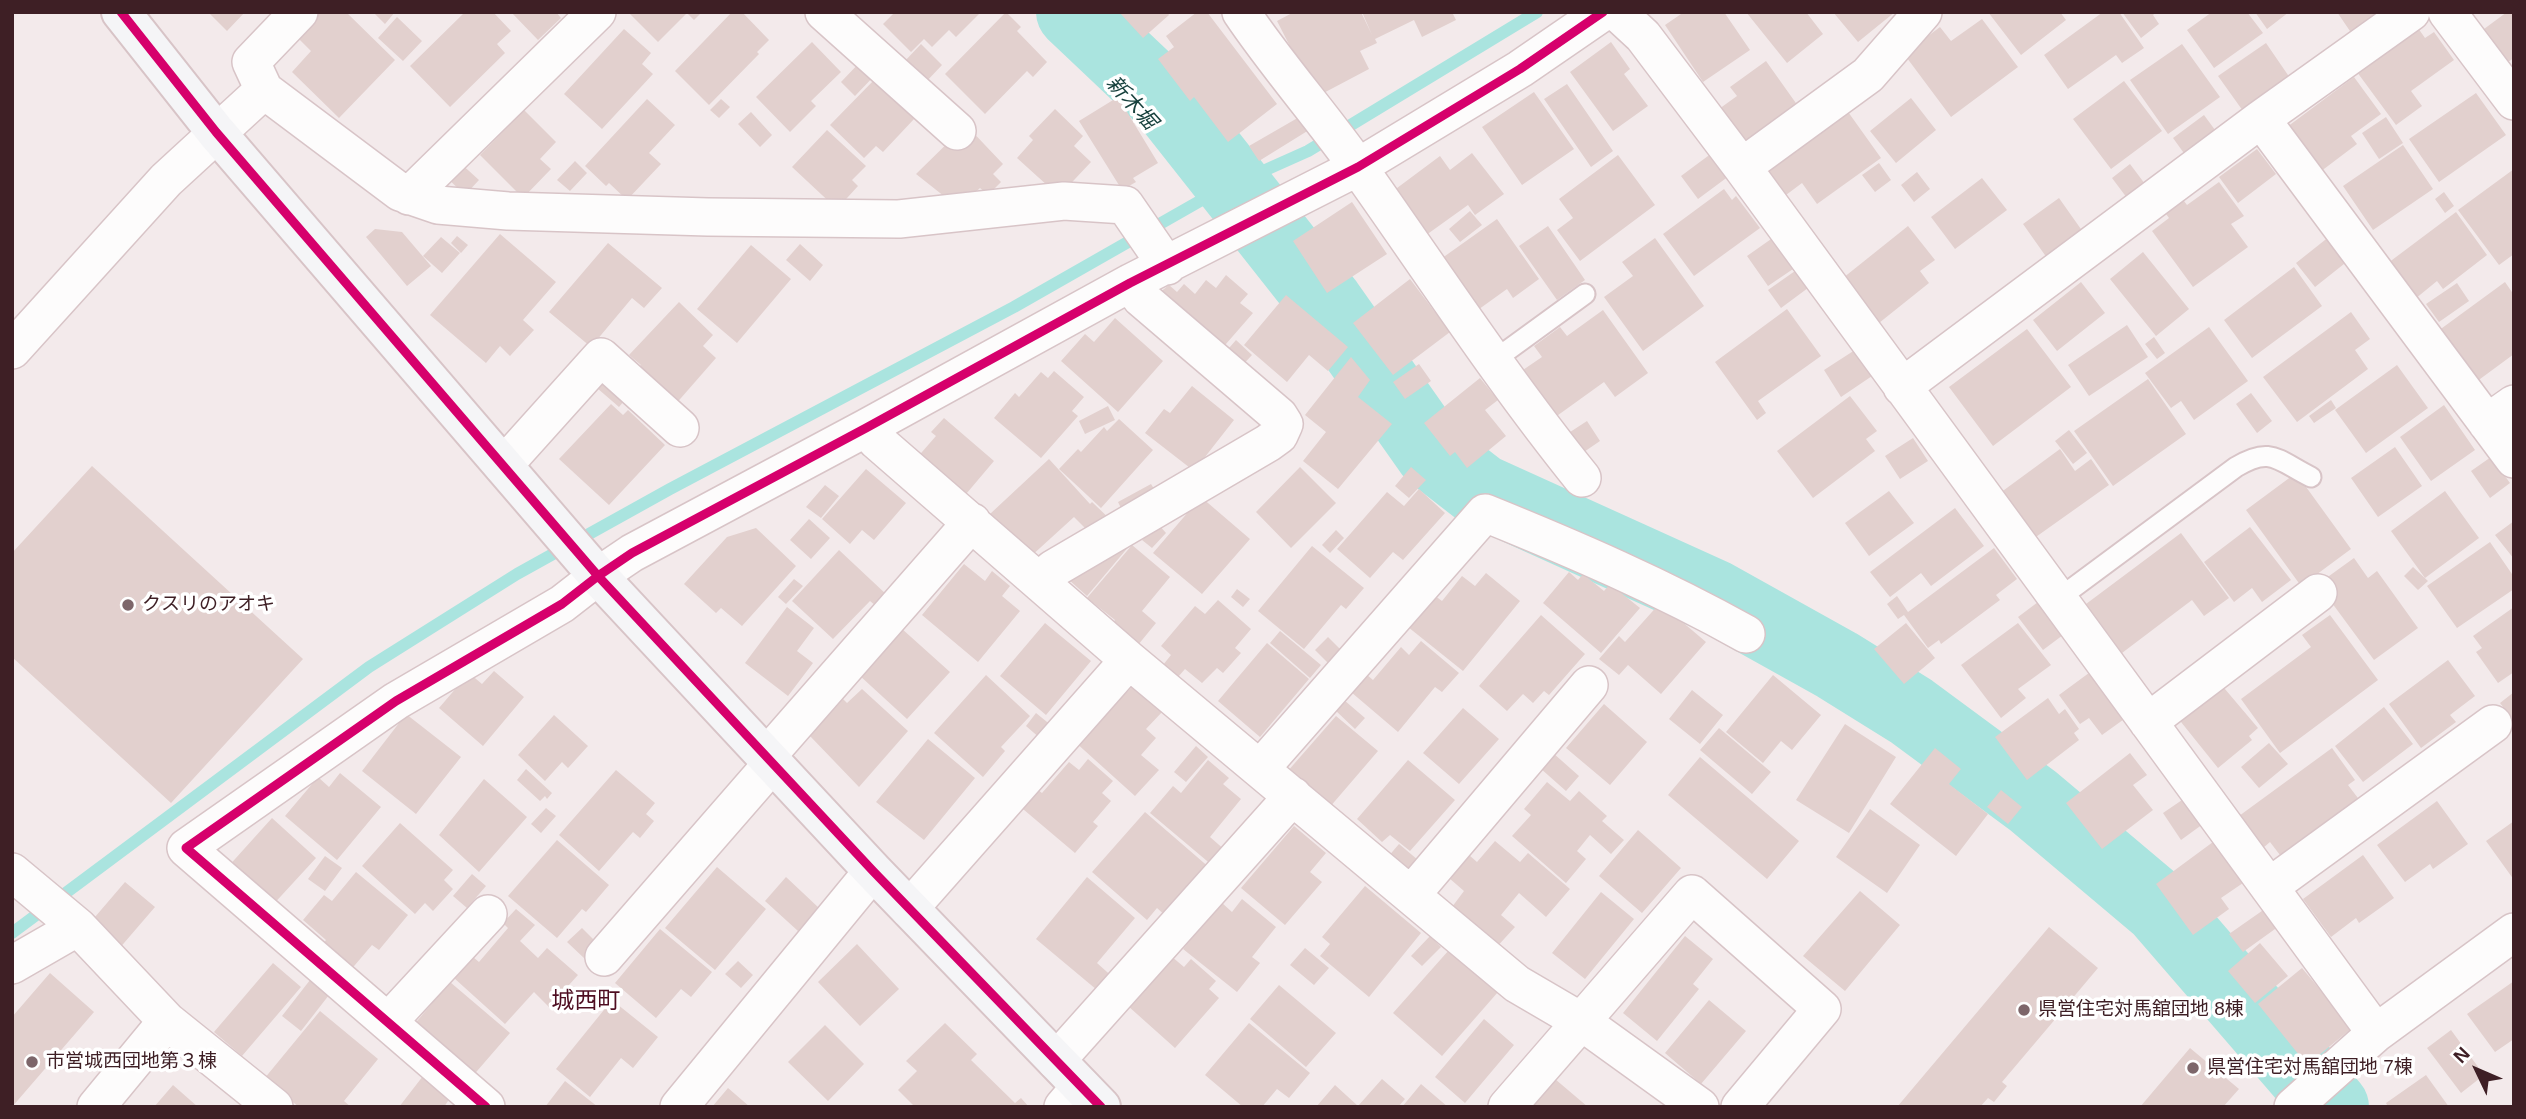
<!DOCTYPE html>
<meta charset="utf-8">
<style>
body{margin:0}
#map{position:relative;width:2526px;height:1119px;overflow:hidden;background:#f3eaeb;font-family:Helvetica,sans-serif}
canvas{display:block}
.frame{position:absolute;inset:0;border:14px solid #3e1f25;pointer-events:none}
.north{position:absolute;left:2442px;top:1035px;width:70px;height:70px;-webkit-text-stroke:5px #fff;paint-order:stroke;rotate:314deg;font-size:19px;font-weight:700;line-height:28px;text-align:center;color:#3e1f25}
.north::after{content:'';display:block;margin:auto;width:24px;height:32px;background:#3e1f25;clip-path:polygon(50% 0,100% 100%,50% 72%,0 100%)}
</style>
<div id="map">
<canvas width="2526" height="1119"></canvas>
<div class="frame"></div>
<div class="north">N</div>
</div>
<script>
const g = document.querySelector('canvas').getContext('2d');
g.lineJoin = 'round';
function strokePath(path, color, width, dash) { g.strokeStyle = color; g.lineWidth = width; g.lineCap = dash ? 'butt' : 'round'; g.setLineDash(dash || []); g.stroke(path); }
function fill(path, color) { g.fillStyle = color; g.fill(path, 'evenodd'); }
function drawText(font, color, halo, rows, align = 'center') {
  g.font = font + ' Helvetica,"Noto Sans JP",sans-serif'; g.lineWidth = 7; g.setLineDash([]); g.textBaseline = 'middle'; g.strokeStyle = halo; g.fillStyle = color; for (const [text, x, y, turn = 0] of rows) {
    g.save(); g.translate(x, y); g.rotate((+turn || 0) * Math.PI / 180); g.textAlign = isNaN(turn) ? turn : align; if (halo) g.strokeText(text, 0, 0); g.fillText(text, 0, 0); g.restore();
  }
}
const stream = new Path2D(`
 M12,933L369,667L517,574L670,489L1014,307L1214,193L1308,151L1537,12`);
const river = new Path2D(`
 M1073,12L1166,100L1327,304L1432,453L1481,491L1715,597L1837,665L1911,711L2033,801L2160,908L2332,1107`);
const building = new Path2D(`
 M208,12H245L227,31Z
 M321,12H346L395,60L339,118L292,72L311,51L297,37Z
 M373,12H395L385,24Z
 M465,12H493L511,31L497,44L505,53L450,107L410,66Z
 M511,12H556L561,18L538,40Z
 M628,12H702L694,20L687,13L658,42Z
 M732,12H742L769,40L757,52L759,54L709,105L675,71Z
 M895,12H981L956,37L949,30L932,47L924,39L911,52L883,24Z
 M1006,12L1021,27L1017,31L1047,62L1033,77L1027,71L985,114L945,74Z
 M1119,12H1167L1169,15L1143,38Z
 M1197,12H1207L1277,104L1228,142L1194,97L1190,101L1158,59L1174,47L1166,36Z
 M1294,12H1361L1372,35L1362,12H1452L1456,20L1422,37L1414,20L1375,39L1377,43L1360,51L1369,69L1316,97L1277,21Z
 M1684,12H1724L1750,50L1703,82L1665,25Z
 M1746,12H1806L1823,34L1787,63Z
 M1833,12H1895L1858,42Z
 M1988,12H2060L2066,20L2021,55Z
 M2103,12H2119L2144,48L2122,63L2116,55L2068,89L2044,55Z
 M2122,12H2156L2153,15L2159,24L2141,38Z
 M2212,12H2247L2263,33L2214,68L2187,30Z
 M2255,12H2289L2267,29Z
 M2337,12H2383L2352,34Z
 M2507,12H2514V58L2508,62L2484,29Z
 M397,17L422,41L403,61L378,38Z
 M1982,19L2018,67L1951,117L1904,54L1940,27L1951,41Z
 M2418,28L2425,38L2434,32L2454,60L2411,91L2422,106L2396,125L2357,72Z
 M624,29L651,53L642,64L653,74L602,129L564,94Z
 M812,42L841,72L811,101L816,106L790,132L756,97Z
 M1611,42L1630,69L1624,74L1648,106L1613,131L1570,72Z
 M2266,43L2290,78L2243,111L2218,76Z
 M921,44L942,65L925,83L904,62Z
 M2182,44L2220,97L2168,134L2130,80Z
 M862,60L876,74L855,96L841,82Z
 M1766,61L1798,106L1744,145L1719,109L1737,96L1730,87Z
 M2354,77L2381,114L2351,136L2357,144L2320,172L2287,127Z
 M875,79L915,118L883,152L876,146L864,158L830,125Z
 M2124,81L2162,131L2111,169L2073,119Z
 M1567,84L1613,151L1591,167L1544,99Z
 M1534,92L1574,149L1522,185L1482,127Z
 M2476,93L2506,135L2439,182L2409,139Z
 M1118,97L1158,163L1133,178L1136,182L1122,190L1079,121Z
 M1911,98L1936,130L1896,163L1870,131Z
 M647,99L675,125L649,153L661,164L627,200L609,183L606,186L585,166Z
 M721,99L730,107L719,118L710,110Z
 M1055,109L1083,136L1074,146L1091,162L1059,196L1017,158L1033,140L1029,136Z
 M1846,109L1881,158L1817,204L1802,183L1782,198L1762,170Z
 M524,110L556,142L540,159L551,169L523,198L480,155Z
 M751,112L772,135L760,147L738,124Z
 M2204,115L2218,134L2186,156L2173,138Z
 M1301,116L1309,130L1259,161L1249,146Z
 M2386,117L2403,143L2379,159L2362,133Z
 M966,125L1003,164L993,174L1001,182L988,195L980,188L959,208L916,174Z
 M827,130L866,166L852,180L858,186L837,209L792,167Z
 M2403,145L2433,189L2373,230L2343,186Z
 M2257,149L2276,174L2238,203L2219,177Z
 M1472,153L1504,194L1475,215L1468,205L1422,238L1389,194L1440,156L1450,170Z
 M1712,153L1729,176L1698,199L1681,176Z
 M1618,155L1655,205L1580,261L1557,230L1573,218L1559,199Z
 M458,161L479,180L465,195L444,175Z
 M575,161L587,173L570,191L557,180Z
 M1879,163L1891,180L1875,192L1862,175Z
 M2130,164L2145,184L2127,198L2112,178Z
 M2514,169V254L2499,265L2458,210Z
 M1917,172L1930,189L1914,202L1901,185Z
 M1982,178L2007,210L1955,249L1931,217Z
 M2219,182L2244,216L2231,224L2248,247L2193,287L2152,231L2169,218L2163,210L2181,197L2187,205Z
 M1724,189L1732,200L1736,196L1760,228L1694,276L1663,234Z
 M2444,192L2454,206L2445,213L2435,199Z
 M2059,198L2083,232L2047,258L2023,224Z
 M1352,202L1387,254L1327,293L1293,241Z
 M1470,211L1482,225L1460,242L1449,229Z
 M2456,212L2487,255L2443,289L2437,281L2415,299L2388,263Z
 M1497,219L1539,279L1513,298L1507,289L1475,312L1438,261Z
 M1548,226L1585,280L1557,300L1519,246Z
 M1908,226L1935,260L1920,271L1929,283L1879,323L1843,278Z
 M375,229L402,232L431,266L407,286L366,237Z
 M500,234L556,282L523,320L534,330L510,356L500,346L486,363L430,315Z
 M457,236L468,245L461,253L451,243Z
 M2330,236L2349,260L2315,287L2296,263Z
 M441,237L460,253L442,273L423,256Z
 M1774,237L1796,267L1768,286L1747,256Z
 M1655,238L1704,306L1643,351L1604,297L1633,276L1622,262Z
 M608,243L662,288L644,308L632,298L591,347L549,312Z
 M800,244L823,265L810,281L786,260Z
 M751,245L791,279L737,343L697,309Z
 M2143,252L2189,309L2156,336L2110,279Z
 M2294,267L2322,306L2252,358L2224,320Z
 M1795,271L1808,288L1781,308L1768,290Z
 M1226,275L1248,294L1240,303L1253,313L1219,352L1154,297L1169,285L1177,292L1184,284L1195,294L1206,280L1216,288Z
 M1410,279L1450,332L1393,375L1353,323Z
 M2081,282L2105,313L2057,351L2033,320Z
 M2505,282L2514,295V354L2476,382L2438,331Z
 M2457,283L2469,301L2439,322L2426,304Z
 M1286,295L1348,347L1328,371L1309,355L1287,382L1244,345Z
 M679,302L713,335L703,346L716,358L674,406L634,372L641,365L629,355Z
 M1787,309L1821,356L1758,401L1766,413L1757,420L1715,362Z
 M1603,310L1648,373L1615,397L1604,382L1554,418L1520,372L1542,357L1534,346L1560,327L1567,336Z
 M2351,312L2370,339L2355,350L2368,369L2297,422L2263,377Z
 M1115,318L1163,361L1118,412L1061,361L1085,334L1094,342Z
 M2127,325L2148,357L2089,396L2068,365Z
 M2209,327L2248,381L2194,420L2181,401L2171,408L2145,373Z
 M2027,329L2071,387L1993,446L1949,387Z
 M2154,337L2165,353L2157,359L2145,344Z
 M1236,340L1252,355L1239,369L1223,355Z
 M1858,348L1875,374L1841,397L1824,370Z
 M1351,357L1370,380L1358,397L1392,424L1338,489L1303,461L1326,432L1305,415Z
 M1419,364L1431,381L1405,399L1393,382Z
 M2397,365L2428,408L2366,453L2335,410Z
 M1054,371L1084,397L1072,411L1078,416L1041,458L994,418L1015,393L1019,397L1041,372L1048,378Z
 M607,376L629,395L619,407L597,388Z
 M1480,378L1498,400L1485,410L1506,436L1467,468L1455,452L1450,456L1424,423Z
 M2148,379L2186,434L2113,486L2074,431Z
 M1192,386L1234,420L1194,471L1145,433L1164,409L1170,413Z
 M2251,393L2272,421L2257,433L2236,404Z
 M1850,396L1877,431L1866,439L1875,451L1813,498L1777,451Z
 M2331,400L2336,408L2314,423L2309,416Z
 M611,404L623,415L628,410L665,445L609,505L559,459Z
 M2444,405L2475,450L2431,481L2400,437Z
 M1108,406L1115,420L1085,434L1079,421Z
 M944,418L994,461L961,500L915,460L936,436L931,432Z
 M1119,419L1153,450L1101,508L1059,469L1078,449L1081,452L1104,427L1107,431Z
 M1587,421L1600,441L1578,456L1564,436Z
 M2069,430L2087,453L2073,464L2055,441Z
 M1913,438L1928,461L1900,479L1885,456Z
 M2395,447L2422,486L2378,517L2351,478Z
 M2060,449L2075,471L2091,459L2109,485L2033,539L2000,493Z
 M2491,457L2510,483L2490,498L2471,471Z
 M1049,459L1090,504L1092,502L1113,522L1093,536L1074,517L1029,558L990,514Z
 M92,466L303,659L171,803L12,657V553Z
 M1300,467L1336,503L1291,548L1256,512Z
 M1411,467L1426,480L1409,498L1395,486Z
 M866,469L906,503L874,540L862,530L850,544L822,519Z
 M2296,473L2351,549L2301,586L2246,510Z
 M1151,484L1159,497L1125,516L1118,502Z
 M825,485L839,496L821,518L806,507Z
 M1419,489L1445,513L1403,560L1393,552L1370,578L1337,549L1387,492L1404,506Z
 M1889,491L1914,523L1869,556L1845,523Z
 M2445,491L2479,538L2425,578L2391,531Z
 M1201,497L1250,539L1202,594L1153,553Z
 M1955,508L1984,546L1931,586L1921,573L1890,597L1870,572Z
 M809,519L830,538L811,559L790,540Z
 M2514,521V559L2495,535Z
 M1159,525L1166,533L1152,548L1142,540Z
 M2250,527L2291,580L2262,602L2252,588L2234,602L2204,562Z
 M756,528L796,566L742,626L721,608L716,613L684,584L727,537Z
 M1336,530L1344,538L1330,553L1322,545Z
 M2181,533L2229,598L2204,616L2192,600L2122,653L2086,604Z
 M2490,542L2514,577V589L2457,628L2427,586Z
 M1130,545L1087,596L1068,579Z
 M1132,545L1170,577L1142,611L1156,623L1138,645L1112,624L1115,620L1087,598Z
 M1312,546L1364,588L1346,609L1341,605L1304,649L1258,611Z
 M1994,548L2017,579L1996,595L2000,600L1941,644L1939,640L1928,648L1904,615L1898,619L1887,604L1897,596L1908,612Z
 M839,550L887,595L876,606L870,601L833,639L792,601Z
 M2354,558L2368,578L2377,571L2418,628L2374,660L2318,584Z
 M964,564L985,581L992,571L1010,586L1002,596L1020,611L978,662L922,615Z
 M2413,567L2428,581L2418,590L2404,576Z
 M1569,572L1578,580L1583,574L1604,591L1610,584L1640,608L1601,653L1543,603Z
 M1486,573L1520,601L1463,671L1408,627L1434,595L1442,601L1462,576L1475,586Z
 M794,579L803,586L786,604L778,597Z
 M1237,589L1250,599L1243,607L1231,597Z
 M1218,600L1251,629L1235,648L1241,653L1223,673L1217,668L1202,683L1185,669L1178,677L1163,665L1171,655L1161,646L1195,606L1205,614Z
 M2038,602L2063,635L2043,650L2018,617Z
 M1660,603L1706,642L1661,694L1628,665L1619,675L1599,659L1619,636L1625,642Z
 M787,607L814,628L797,651L813,663L788,696L745,663Z
 M2514,607V672L2498,683L2476,652L2482,648L2473,636Z
 M1541,615L1585,654L1549,695L1544,691L1533,703L1523,694L1507,711L1479,686Z
 M2330,615L2378,680L2280,753L2241,699L2311,647L2302,635Z
 M1045,623L1091,661L1046,715L1000,676Z
 M1906,623L1935,658L1904,684L1874,649Z
 M2018,623L2051,665L2018,689L2026,698L2001,718L1961,665Z
 M901,628L950,672L907,719L859,675Z
 M1280,631L1321,665L1310,678L1270,643Z
 M1328,637L1347,656L1334,669L1315,650Z
 M1421,641L1459,673L1442,692L1435,687L1398,732L1351,692L1366,674L1373,680L1401,647L1409,655Z
 M1267,643L1309,679L1260,737L1218,701Z
 M2448,660L2475,696L2450,715L2456,722L2421,748L2389,704Z
 M2093,670L2127,717L2102,735L2089,718L2080,724L2059,695Z
 M494,671L524,697L483,746L439,708L469,673L482,684Z
 M986,675L1030,716L1001,747L1005,751L983,777L934,733Z
 M1773,675L1821,715L1792,750L1781,741L1763,763L1726,732Z
 M2219,682L2258,728L2249,736L2252,740L2218,768L2177,717Z
 M1133,686L1163,711L1146,729L1156,738L1141,755L1159,770L1135,796L1074,741L1115,690L1123,696Z
 M862,689L908,731L859,787L810,736L843,699L847,703Z
 M1692,690L1723,715L1700,744L1669,719Z
 M2514,692V721L2500,703Z
 M2048,698L2059,714L2065,709L2079,729L2074,733L2079,740L2027,780L1995,737Z
 M1344,700L1365,718L1355,729L1335,710Z
 M1604,704L1647,742L1610,785L1566,748Z
 M2384,707L2413,744L2363,782L2335,746Z
 M1463,708L1499,739L1459,784L1423,753Z
 M1036,713L1052,726L1041,739L1026,726Z
 M406,714L461,757L416,814L362,771Z
 M554,715L588,746L568,768L562,762L545,781L518,755Z
 M1336,716L1378,751L1329,808L1287,772Z
 M1845,724L1896,757L1849,833L1796,800Z
 M1719,728L1771,772L1752,794L1700,750Z
 M928,739L975,778L924,840L876,802Z
 M2269,743L2288,764L2259,788L2241,767Z
 M1196,746L1208,757L1186,782L1174,772Z
 M1935,748L1961,769L1949,784L1988,814L1956,856L1890,804Z
 M2332,748L2355,780L2348,785L2361,802L2283,859L2270,842L2263,848L2239,816Z
 M1553,753L1579,776L1566,791L1540,768Z
 M2130,753L2147,775L2133,785L2153,810L2102,849L2066,803Z
 M1700,757L1799,841L1767,879L1668,795Z
 M1088,759L1113,781L1102,793L1111,801L1093,822L1098,826L1075,853L1017,804L1033,786L1042,793L1069,762L1079,770Z
 M1208,760L1229,778L1223,784L1241,799L1210,837L1226,851L1213,866L1150,813L1173,786L1181,793Z
 M1408,760L1455,800L1410,851L1390,835L1382,842L1357,819Z
 M526,769L552,793L547,799L545,796L540,801L517,780Z
 M616,770L655,803L646,814L654,821L640,838L633,832L599,871L559,835Z
 M340,773L381,807L337,860L285,816L318,777L329,787Z
 M484,779L527,817L479,872L439,835Z
 M1547,782L1570,801L1579,791L1607,816L1602,821L1624,840L1611,854L1590,835L1577,851L1586,859L1566,883L1512,836L1531,815L1524,809Z
 M2001,790L2022,807L2008,824L1987,807Z
 M2185,798L2203,824L2181,840L2163,813Z
 M2437,801L2468,844L2433,869L2430,864L2405,882L2377,845Z
 M546,808L556,816L541,833L531,824Z
 M1870,809L1920,845L1887,893L1836,857Z
 M1145,812L1211,869L1168,918L1157,908L1147,920L1092,872Z
 M272,818L316,858L270,908L226,869Z
 M2514,821V880L2486,841Z
 M400,823L453,870L444,880L453,889L433,911L425,903L415,914L362,866Z
 M1294,826L1326,853L1310,872L1322,882L1285,925L1241,888Z
 M1638,830L1681,868L1642,913L1599,876Z
 M557,840L609,885L586,912L582,909L557,938L508,896Z
 M1495,841L1520,862L1528,853L1570,889L1546,917L1519,893L1501,915L1515,927L1494,950L1449,911L1464,891L1449,878L1469,855L1477,862Z
 M2213,842L2243,883L2221,898L2229,909L2193,935L2156,884Z
 M1399,844L1418,860L1405,875L1387,858Z
 M2363,855L2394,898L2359,923L2356,918L2331,937L2303,899Z
 M325,856L342,868L325,891L308,879Z
 M717,867L766,909L715,970L665,928Z
 M356,872L408,915L379,950L372,945L349,972L322,945L326,940L303,920L324,895L332,901Z
 M472,874L486,886L467,908L453,896Z
 M786,877L819,908L798,931L765,901Z
 M1087,877L1135,918L1097,963L1116,980L1103,995L1036,939Z
 M125,882L155,907L118,950L89,924Z
 M1365,886L1421,933L1369,997L1320,956L1330,944L1322,937Z
 M1860,891L1900,925L1845,991L1803,956Z
 M1601,892L1634,919L1585,979L1552,953Z
 M1242,899L1276,927L1252,957L1260,963L1237,992L1183,949L1221,902L1232,912Z
 M2269,906L2282,924L2243,952L2229,934Z
 M516,909L535,925L520,941L538,958L547,948L578,975L549,1007L534,992L505,1024L454,978L473,957L479,962L508,928L503,923Z
 M2049,927L2098,968L2071,1000L2076,1003L2061,1020L2057,1017L2002,1082L2007,1086L1994,1102L1988,1098L1980,1107H1897Z
 M582,928L599,945L585,959L567,942Z
 M660,929L712,972L691,997L681,989L656,1018L615,983Z
 M1430,936L1441,947L1422,966L1411,956Z
 M1685,936L1713,959L1693,984L1699,989L1657,1041L1623,1013Z
 M2260,943L2288,976L2255,1003L2228,971Z
 M857,944L899,989L860,1026L818,982Z
 M1305,948L1329,968L1314,985L1290,965Z
 M1449,950L1498,992L1442,1056L1393,1013Z
 M1171,956L1184,967L1191,959L1216,981L1209,989L1219,998L1175,1048L1128,1006Z
 M738,961L753,975L741,988L725,974Z
 M273,963L301,987L242,1056L214,1032Z
 M2302,968L2352,1028L2307,1065L2258,1004Z
 M50,973L94,1012L12,1107V1017Z
 M310,980L329,995L301,1031L282,1016Z
 M2514,981V1039L2495,1052L2467,1014Z
 M450,982L510,1033L471,1078L412,1027Z
 M1279,985L1336,1033L1306,1067L1250,1019Z
 M612,1000L658,1037L633,1068L621,1058L590,1097L556,1069Z
 M1709,1000L1746,1031L1701,1084L1665,1053Z
 M320,1011L378,1059L344,1101L351,1107H299L264,1079Z
 M1484,1019L1514,1045L1465,1103L1435,1077Z
 M945,1023L977,1054L971,1060L1015,1103L1021,1098L1029,1107H915L898,1090L917,1071L906,1061Z
 M1249,1023L1310,1073L1289,1098L1277,1089L1262,1107H1243L1205,1075Z
 M825,1025L864,1064L828,1101L788,1062Z
 M2451,1030L2484,1075L2461,1093L2427,1048Z
 M2190,1048L2239,1089L2223,1107H2140Z
 M2426,1075L2449,1107H2388L2386,1103Z
 M423,1076L450,1098L444,1107H399Z
 M1382,1079L1405,1099L1398,1107H1316L1335,1085L1358,1106Z
 M1555,1079L1588,1107H1532Z
 M565,1081L598,1107H545Z
 M1421,1084L1448,1107H1402Z
 M173,1085L198,1107H154Z
 M728,1088L750,1107H712Z`);
const lane = new Path2D(`
 M1493,361L1585,294
 M2058,599L2236,467C2271,446 2277,460 2311,477`);
const street = new Path2D(`
 M824,12L957,131
 M1241,12C1278,67 1322,116 1360,170C1433,273 1502,379 1582,478
 M1617,12L1643,36L1742,167L2376,1033
 M2447,12L2514,101
 M264,90L251,62L299,12
 M2261,119L2514,459
 M1742,167L1868,75L1923,12
 M409,196L597,12
 M12,350L166,180L264,90L400,192L438,205L508,211L708,217L899,219L1064,201L1125,205L1167,266
 M1902,387L2261,119L2411,12
 M2487,423L2514,404
 M866,428L877,441L1129,660L1517,984L1582,1022L1700,1107
 M503,466L601,357L680,428
 M1039,581L1053,569L1268,443L1279,435L1284,424L1279,416L1141,298L1130,283
 M2148,722L2318,593
 M766,757L972,522
 M1260,769L1485,513C1574,549 1662,587 1746,634
 M12,872L78,927L167,1021L274,1107
 M2269,887L2493,724
 M1411,895L1589,685
 M909,909L1129,660
 M604,957L772,764
 M12,965L78,927
 M388,1022L488,914
 M1056,1061L1293,796
 M96,1107L167,1021
 M486,1107L186,848L396,701L562,604L598,576L632,553L866,428L1130,283L1358,167L1520,69L1603,12
 M679,1107L873,871
 M1063,1107L1081,1086
 M1507,1107L1692,894L1822,1009L1740,1107
 M2293,1107L2376,1033L2514,932`);
const secondary = new Path2D(`
 M121,12L216,132L598,576L873,871L1101,1107`);
const cycleway = new Path2D(`
 M121,12L216,132L598,576L873,871L1101,1107
 M486,1107L186,848L396,701L562,604L598,576L632,553L866,428L1130,283L1358,167L1520,69L1603,12`);
const markers = [
 [128,605,7,"#7d666a"],
 [2024,1010,7,"#7d666a"],
 [32,1062,7,"#7d666a"],
 [2193,1068,7,"#7d666a"]
];
const poiNames = [
 ["クスリのアオキ",142,605],
 ["県営住宅対馬舘団地 8棟",2038,1010],
 ["市営城西団地第３棟",46,1062],
 ["県営住宅対馬舘団地 7棟",2207,1068]
];
const waterNames = [
 ["新木堀",1131,103,48]
];
const quarterNames = [
 ["城西町",586,1002]
];
strokePath(stream, '#aae4df', 12);
strokePath(river, '#aae4df', 74);
fill(building, '#e2d0ce');
strokePath(lane, '#d8c4c7', 23);
strokePath(street, '#d8c4c7', 40);
strokePath(secondary, '#d8c4c7', 42);
strokePath(lane, '#fdfcfc', 19);
strokePath(street, '#fdfcfc', 37);
strokePath(secondary, '#f5f5f7', 38);
strokePath(cycleway, '#d6006c', 9);
for (const [x, y, r, color] of markers) { const dot = new Path2D(); dot.arc(x, y, r, 0, 2 * Math.PI); g.fillStyle = color; g.fill(dot); strokePath(dot, '#fff', 2.5); }
drawText('19px', '#3e1f25', '#fff', poiNames, 'left');
drawText('italic 21px', '#17413d', '#fff', waterNames);
drawText('23px', '#4e0d21', '#fff', quarterNames);
</script>
